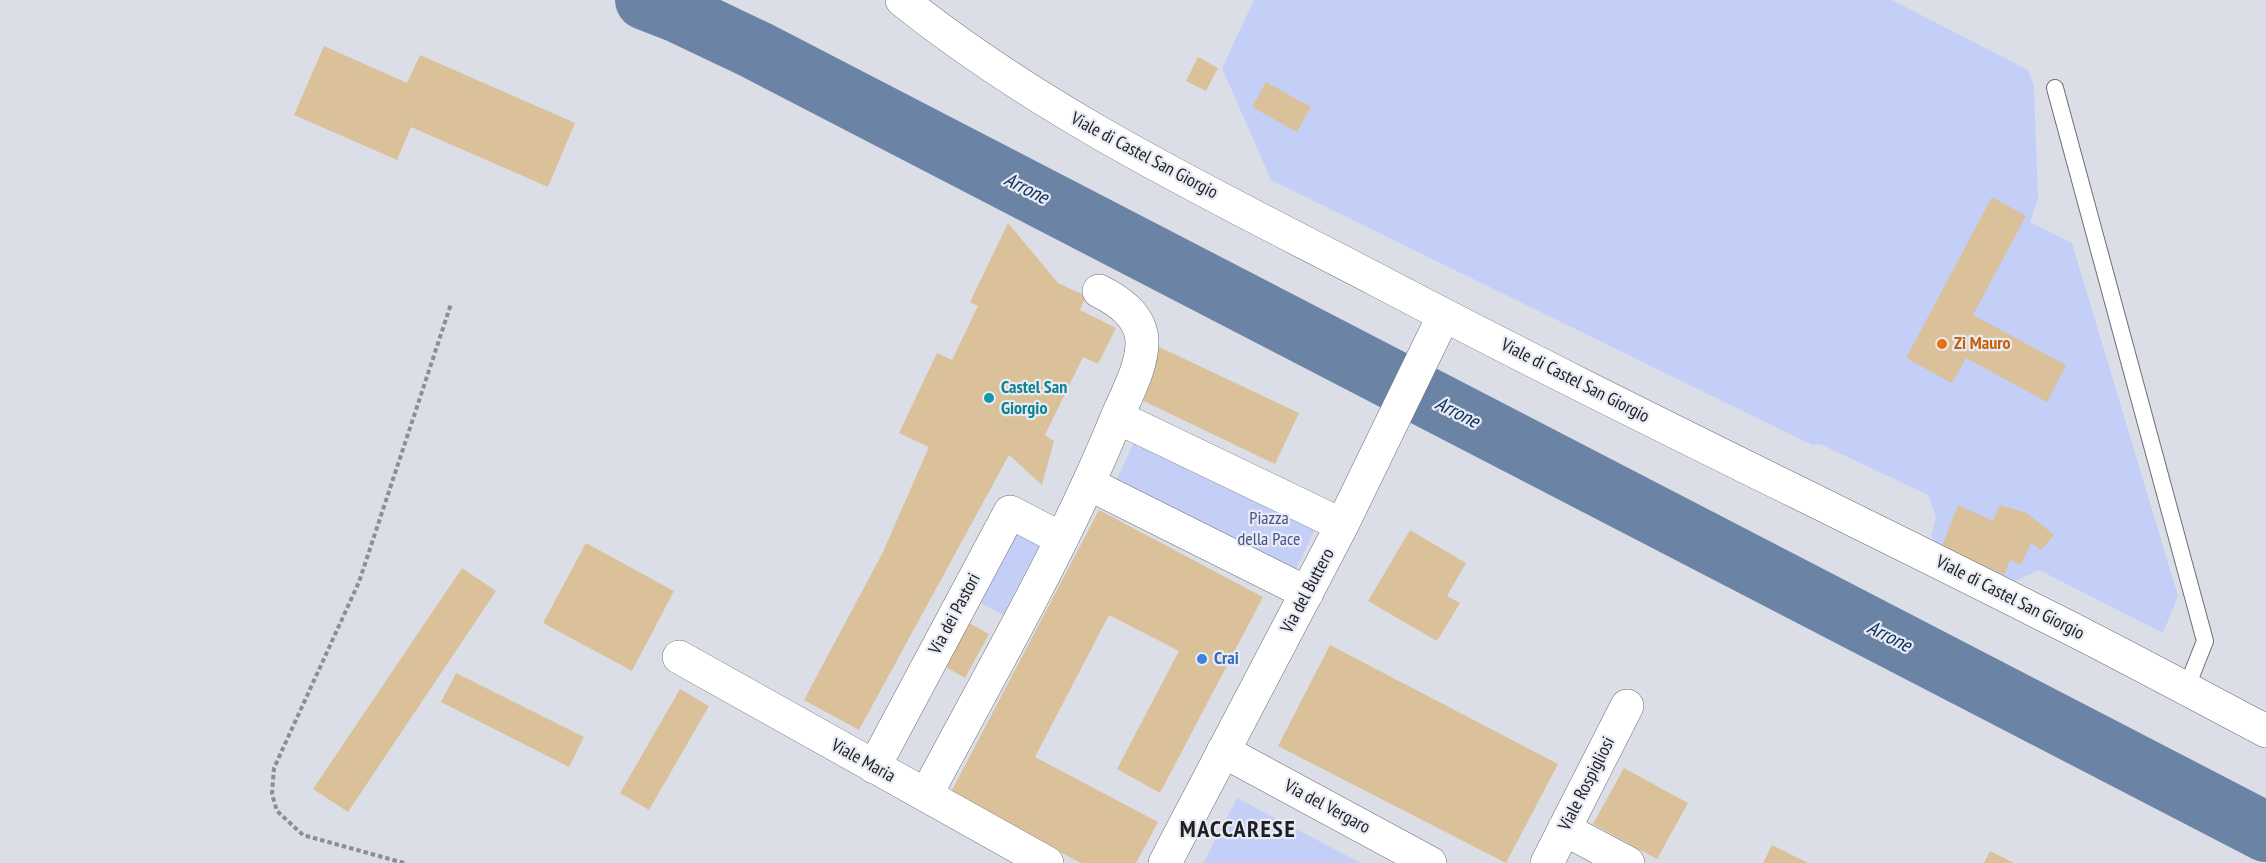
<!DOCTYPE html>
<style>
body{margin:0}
canvas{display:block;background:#dcdee7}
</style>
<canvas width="2266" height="863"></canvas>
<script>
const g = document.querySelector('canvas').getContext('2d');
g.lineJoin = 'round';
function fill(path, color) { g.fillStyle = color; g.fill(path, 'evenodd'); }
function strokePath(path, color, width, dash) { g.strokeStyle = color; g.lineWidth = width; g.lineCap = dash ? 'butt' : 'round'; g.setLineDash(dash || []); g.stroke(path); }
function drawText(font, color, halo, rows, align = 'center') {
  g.font = font + ' "PT Sans Narrow",sans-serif'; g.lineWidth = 4.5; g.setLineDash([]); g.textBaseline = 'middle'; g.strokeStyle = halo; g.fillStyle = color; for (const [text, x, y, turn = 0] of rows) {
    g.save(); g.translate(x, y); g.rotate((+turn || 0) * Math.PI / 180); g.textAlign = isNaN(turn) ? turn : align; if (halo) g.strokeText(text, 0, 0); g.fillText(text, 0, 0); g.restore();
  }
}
const green = new Path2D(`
 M1254,0H1892L2028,70L2034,85L2038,199L2030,222L2072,243L2178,596L2163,633L2039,570L2014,582L1937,547L1931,536L1936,517L1928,495L1820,444L1812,445L1271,180L1222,68Z
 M1135,440L1317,525L1296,570L1114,485Z
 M1017,532L1040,544L1003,615L980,603Z
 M1237,798L1361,863H1203Z`);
const river = new Path2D(`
 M645,0L676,12L756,50L2266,832`);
const building = new Path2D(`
 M324,46L407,83L420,55L575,123L548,187L411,127L397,160L294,115Z
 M1198,57L1218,68L1206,91L1186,81Z
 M1266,82L1311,107L1297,132L1252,107Z
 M1992,197L2026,216L1973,315L2066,365L2047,402L1966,358L1952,383L1906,358Z
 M1008,223L1058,283L1086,296L1080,310L1116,328L1098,364L1083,357L1045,435L1054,441L1042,485L1009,455L859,730L804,700L882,554L929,447L899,433L937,353L952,360L978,306L970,302Z
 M1155,345L1299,413L1275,464L1131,395Z
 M1958,505L1993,521L2000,505L2027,513L2054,535L2041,550L2031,543L2021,565L2010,560L2004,575L1942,546Z
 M1099,510L1263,597L1160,793L1117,769L1179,651L1109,615L1035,757L1158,822L1136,863H1081L950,794Z
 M1410,530L1466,563L1447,596L1460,603L1437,641L1368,601Z
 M586,543L674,591L632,671L543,623Z
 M462,568L496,591L348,812L313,789Z
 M969,623L989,634L965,678L946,667Z
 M1330,645L1558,764L1506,863L1278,746Z
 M456,673L584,737L569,767L441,702Z
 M680,689L709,706L649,810L620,793Z
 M1624,768L1688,803L1657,859L1593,824Z
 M1772,845L1808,863H1763Z
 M1990,851L2014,863H1984Z`);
const path = new Path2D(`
 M404,863L303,835L277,811L272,794L274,768L359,582L451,304`);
const service = new Path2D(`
 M2055,88L2205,641L2186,689`);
const minor = new Path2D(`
 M1117,417L1342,525
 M1089,484L1307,593
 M679,657L1047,863
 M1223,751L1430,863
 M874,767L1010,512L1062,539
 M926,795C991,672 1062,551 1115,422C1125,397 1143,367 1142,340C1140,315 1119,301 1099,291
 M1564,829L1628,863
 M1547,863L1627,706`);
const tertiary = new Path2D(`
 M902,0C1047,116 1214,195 1377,280C1595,395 1818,501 2038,612C2115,650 2190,691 2266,731
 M1165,863L1342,525L1444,315`);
const markers = [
 [1942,344,6,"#e8710a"],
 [989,398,6,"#0f9aa8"],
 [1202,659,6,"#3f7fe0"]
];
const streetNames = [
 ["Viale di Castel San Giorgio",1144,156,28],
 ["Viale di Castel San Giorgio",1575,381,27],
 ["Via del Buttero",1308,591,-62],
 ["Viale di Castel San Giorgio",2010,598,27],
 ["Via dei Pastori",955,614,-62],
 ["Viale Maria",863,761,29],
 ["Viale Rospigliosi",1587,784,-63],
 ["Via del Vergaro",1327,807,28]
];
const foodNames = [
 ["Zi Mauro",1954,344]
];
const cultureNames = [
 ["Castel San",1001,388],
 ["Giorgio",1001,409]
];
const parkNames = [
 ["Piazza",1269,519],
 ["della Pace",1269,540]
];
const shopNames = [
 ["Crai",1214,659]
];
const waterNames = [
 ["Arrone",1026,189,27],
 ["Arrone",1457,413,27],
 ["Arrone",1889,637,27]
];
const districtNames = [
 ["MACCARESE",1238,830]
];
fill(green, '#c4cff8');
strokePath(river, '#6b84a6', 60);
fill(building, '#dac19a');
strokePath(service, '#6c6e76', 18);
strokePath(minor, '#6c6e76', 34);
strokePath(tertiary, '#6c6e76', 34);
strokePath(path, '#8c8e94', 4, [4.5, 3]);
strokePath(service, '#fff', 16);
strokePath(minor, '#fff', 33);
strokePath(tertiary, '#fff', 33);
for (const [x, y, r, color] of markers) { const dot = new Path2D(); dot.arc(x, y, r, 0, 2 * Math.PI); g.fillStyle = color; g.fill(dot); strokePath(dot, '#e9ebf4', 2); }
drawText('18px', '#1e1f22', '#e9ebf4', streetNames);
drawText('bold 18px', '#c56008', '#e9ebf4', foodNames, 'left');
drawText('bold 18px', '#0d838f', '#e9ebf4', cultureNames, 'left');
drawText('18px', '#475389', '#e9ebf4', parkNames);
drawText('bold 18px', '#366cbe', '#e9ebf4', shopNames, 'left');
drawText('italic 20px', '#113360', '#e9ebf4', waterNames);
g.letterSpacing = '1.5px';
drawText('bold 24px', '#1e1f22', '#e9ebf4', districtNames);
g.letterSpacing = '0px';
</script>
